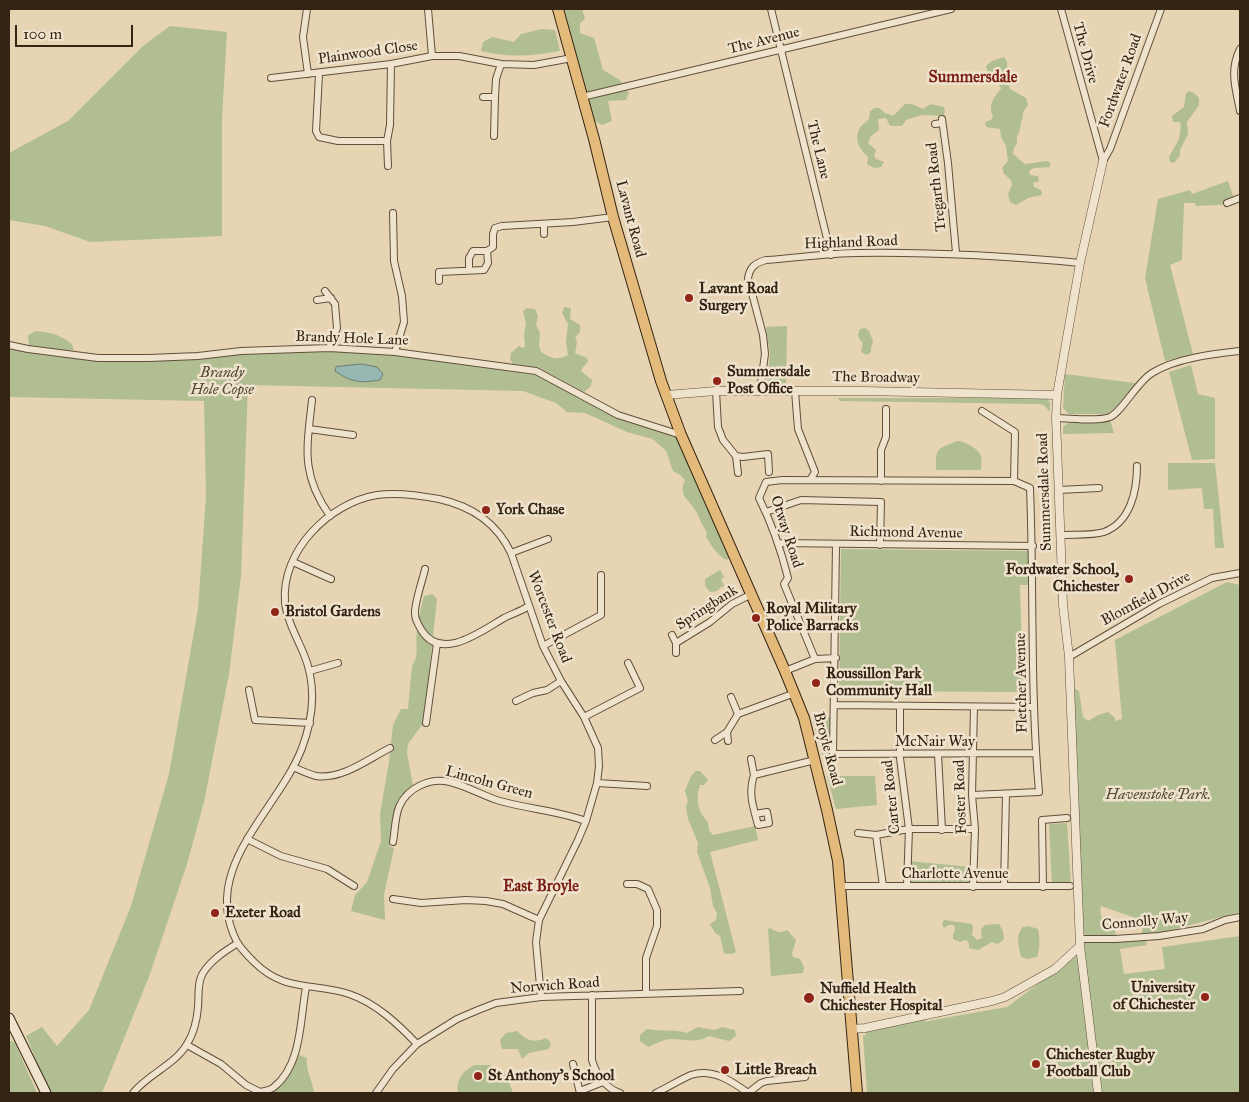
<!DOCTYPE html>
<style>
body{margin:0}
#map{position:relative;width:1249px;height:1102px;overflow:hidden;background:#e6d4b3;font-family:"IM FELL Great Primer",serif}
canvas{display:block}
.frame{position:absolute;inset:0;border:10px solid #342413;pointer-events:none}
.scale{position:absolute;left:15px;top:25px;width:118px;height:22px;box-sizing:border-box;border:2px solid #342413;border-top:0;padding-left:6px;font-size:15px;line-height:18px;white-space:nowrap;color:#342413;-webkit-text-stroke:4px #efe3ce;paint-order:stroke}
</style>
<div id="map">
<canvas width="1249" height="1102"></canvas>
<div class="frame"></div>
<div class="scale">100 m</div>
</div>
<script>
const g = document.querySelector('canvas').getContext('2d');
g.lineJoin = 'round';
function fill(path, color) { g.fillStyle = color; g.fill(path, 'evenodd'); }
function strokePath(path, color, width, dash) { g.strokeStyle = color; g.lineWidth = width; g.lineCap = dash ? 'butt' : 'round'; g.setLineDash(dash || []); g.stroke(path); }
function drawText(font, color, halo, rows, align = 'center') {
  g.font = font + ' "IM FELL Great Primer",serif'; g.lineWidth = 5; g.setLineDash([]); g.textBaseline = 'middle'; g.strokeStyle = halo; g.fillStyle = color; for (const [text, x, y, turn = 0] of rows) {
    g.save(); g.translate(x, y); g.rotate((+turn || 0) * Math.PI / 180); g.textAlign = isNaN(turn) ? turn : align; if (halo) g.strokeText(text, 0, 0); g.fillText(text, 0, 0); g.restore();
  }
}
const green = new Path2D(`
 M562,9H582L585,19L580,23V33L594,38L603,70L620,80L629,93L626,100L608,101L612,121L602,125L593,120Z
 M170,26L227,32L222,119V236L90,242L45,226L9,220V153L68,121L143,46Z
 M542,29L555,30L560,51C532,56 510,58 481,51L483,42L492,37L514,42L521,34Z
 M1004,57L1007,62V77L1010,89L1026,98L1028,105L1023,112V118C1019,122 1022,130 1017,136V143L1014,148L1013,154L1025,164L1047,161L1050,163V167L1034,168L1029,171L1030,175L1038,176L1039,181L1033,183L1034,187L1041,190L1042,195L1028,198L1016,205L1010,202L1008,194L1012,185L1011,180L1004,174L1002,168L1008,161L1006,146L1001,137L1000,129L986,127L985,122L991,120L993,117C988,105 993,98 1001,89L996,79L989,77L986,66L992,61Z
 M1189,91L1194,93L1199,98V105L1187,122L1188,134L1180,150V155L1174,163L1170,162L1169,157L1179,139L1181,124L1179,122H1173L1172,116L1184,107L1186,93Z
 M905,104H912L923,109L931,104L944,107L945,112L943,116L921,115L906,120L902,126H890L886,118L878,119L879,130L871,136L868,143L876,150L874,156L876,159L884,162L881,167L874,168L867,164L868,157C860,149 853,140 860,128C865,120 870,124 870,111L875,108H879L885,113L893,116Z
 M1228,181L1236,204L1196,206L1195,203H1184L1182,260L1170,265L1193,354L1165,361L1145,278L1158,199L1190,190L1192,194Z
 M564,307L571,308L570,319L580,325V332L575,338L577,342L575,353L587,358L588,362L583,367L581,371L592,380L591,386L584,392L537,367L513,364L510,359L511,353L519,346L522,348L525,347L524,334L526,324L523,311L527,308L535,309L538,316L536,325L540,333L539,346L541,352C551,358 557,361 568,355L566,342L568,324L562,313Z
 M787,326L786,389H773L767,382L770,354L766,327Z
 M865,328L869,331L873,341L871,348V352L867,355L861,352L863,343C858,338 857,336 860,329Z
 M36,331C51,332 60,335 72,344L74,352L29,347L28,335Z
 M9,347L98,360L329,350L385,353L533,375L536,374L617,417L678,436L732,557L726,560C717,554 712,547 706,537L707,532C702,525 700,520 697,513C691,500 677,497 685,480L680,475L673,471L666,451L653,439L627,432L585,413L567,412L556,403L523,391L248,385L241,576L229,674L204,802L187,864L150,974L102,1093H50L26,1036L42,1027L57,1046L89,1010L131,906L169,774L198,609L206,496L204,401L9,397Z
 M1191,365L1198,394L1215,398V459L1192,460L1169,372Z
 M1065,374L1135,383V384L1120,403L1109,414H1069L1063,408Z
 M838,398H1046L1050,402V412L1044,405L1039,404L840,401Z
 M1110,420L1114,433L1063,434V427L1069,422Z
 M957,441C964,441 980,449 981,457C982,461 981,466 981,470H936C936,447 936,450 957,441Z
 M1168,463H1215L1224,548H1215L1213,509H1204L1202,488L1168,490Z
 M841,549L1028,551V585H1020L1023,692L839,691Z
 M720,570L724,577L721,579L724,586L721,587L717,591L710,592L705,586V579Z
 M1227,582L1240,585V912L1141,938L1144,921L1101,906C1098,917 1105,923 1115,928L1116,939L1084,940L1073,688L1079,691L1083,717L1088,721L1098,715L1108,712L1115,718V721L1122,719L1115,640Z
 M432,594L437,599L424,722L408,744L407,753L413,786L407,792L389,846L394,848L384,895L385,920L351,911L355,895L367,882L381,841L380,814L389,762L393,725L401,709H408L412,666C420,656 415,643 417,631C418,619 421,608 424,596Z
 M812,717H833L832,763H825Z
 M696,771H700L708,780L704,785H700C695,798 698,813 708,822L709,830L713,835L755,826L758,840L710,852L736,952C732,955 728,954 724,953L720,936L715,933L710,924L716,920L717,913L713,906L710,888L697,852L698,843L688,819L686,807L688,801L685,791L691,776Z
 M827,776H875L877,805L836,809Z
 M1067,823L1071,885H1052L1049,824Z
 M908,861L972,867L970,884L909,883Z
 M944,920L972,924L973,928L972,935L977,940L982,938L981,929L985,925L999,924L1003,931L1004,939L998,944L992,942L978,950L969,948V943L966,940L960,942L953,939V934L955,931L954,925H949L944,928L942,924Z
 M1028,926L1038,929C1040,937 1040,950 1037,957L1027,959L1021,957C1019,947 1015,935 1023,927Z
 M770,928C777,932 780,934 787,930L796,940L792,953L793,957L800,959L804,967L803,973L771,976L768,929Z
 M1240,936V1093H867L863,1036L866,1035L865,1029L924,1016L926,1022L933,1020L1007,1007L1084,950V943L1146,940L1147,945L1120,949L1124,974L1165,969L1162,947Z
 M698,1027L714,1030L722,1027L735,1030L736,1036L729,1041L709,1036C697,1044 685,1039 672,1039C664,1039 655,1044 648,1047L640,1041V1035L647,1029C661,1032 674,1029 687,1033Z
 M517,1031C527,1041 533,1043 546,1038L551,1043L549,1049L529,1053L522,1059L518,1049H502L500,1040L506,1033Z
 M12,1041L15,1043L37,1093H9V1042Z
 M299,1055L307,1058C305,1070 313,1081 314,1093H268C285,1085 292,1071 299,1055Z
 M475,1065H490L506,1074L513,1093H458C455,1081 464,1069 475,1065Z`);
const water = new Path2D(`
 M361,364L377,367L383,374L380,380C361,383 352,383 335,371L336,367Z`);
const minor = new Path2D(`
 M307,9L303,37L308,74
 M428,9L432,56
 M771,9L831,255
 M1061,9L1103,161
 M1240,49C1229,71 1236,89 1240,111
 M319,74L316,131L319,137L338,141H387L388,166
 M271,78L391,64L432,56H459L501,64
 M483,97H495L496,79L501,64L534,65L572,58
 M582,97L951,9
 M942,119L948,163L956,253
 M935,124L942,123
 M494,136L495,97
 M387,141L390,125L391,64
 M1103,161L1110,149L1161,9
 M1227,203L1240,198
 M393,213L394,261L402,296L404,322L395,352
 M544,224V234
 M469,270V258L473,251H487
 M439,281V272L484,270L488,263L487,251L493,247V234L495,228L502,226L573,222L613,217
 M325,291L335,304L337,328L329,348
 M317,300L331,298
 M9,345L28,349L98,358H149L198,356L241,351L329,348L395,352L536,371L618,415L681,435
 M716,391L718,427L723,440L736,456L743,457L768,454L769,472
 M760,391L765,354L763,335L748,278C750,267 755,263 766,260C797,258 828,253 858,253C933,252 1006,256 1080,263
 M795,391L798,429L815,472L810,480
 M312,400C307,447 300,474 330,516
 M982,411L1015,432L1014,481
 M1056,418C1071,418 1096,422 1110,417C1122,412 1137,382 1152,373C1176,358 1213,354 1240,351
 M309,429L353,435
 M736,456L738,473
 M881,481V450L886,437V409
 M1059,490L1099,488
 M766,512L801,500L881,502L880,545
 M1061,535C1074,534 1091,536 1104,532C1131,522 1137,490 1137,466
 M779,543L1033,546
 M836,544L833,754L1036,753
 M511,553L548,539
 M293,562L331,579
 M425,569C423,579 414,604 415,614C415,620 419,626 422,631C442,662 483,630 504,618C512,614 521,611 529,606
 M672,635L676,643V653
 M676,643L710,622L732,604L752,594
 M543,646L601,615V575
 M1069,657L1159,604L1212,578L1240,573
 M815,659L784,584L788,578C781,550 772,524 759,498L766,482L782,480L1014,481L1030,488C1034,589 1030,691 1039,792L972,795
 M310,671L338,663
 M785,671L815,659L836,658
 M249,690L255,720L310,723
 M731,697L738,714
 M516,701L533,693L547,690L561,681
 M835,705L1034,707
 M900,706V758L909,829L907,886
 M584,717L640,688L628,663
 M426,723L437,643
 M715,740L727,732
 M728,741L727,732L738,714L795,693
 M938,754L942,830
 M751,759L754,775
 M293,767C300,770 308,774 316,776C342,780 368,759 390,748
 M597,783L647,786
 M755,814L767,812L769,823L758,825C753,806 748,794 754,775L815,760
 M858,833L876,835L909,829H975
 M876,835L883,886
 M247,839L281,856L327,869L354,886
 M393,842C395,831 395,817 399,807C407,788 430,777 450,782C467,786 483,796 500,801C529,809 558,811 586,821
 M627,884H637L648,889L657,910V926L646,958V993
 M840,886H1070
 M1004,886L1006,794
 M973,887L975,829L972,795L974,707
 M1043,887L1042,820L1067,818
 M393,899L421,903L466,900L486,901L503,904L539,920
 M1080,939H1115L1159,936L1203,929L1225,920L1240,917
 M592,995V1060C596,1074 605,1088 620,1093
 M417,1044C399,1025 376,1003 349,994C313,982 285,993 254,962C248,956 241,949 237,942C199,868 278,811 302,748C314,716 317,684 303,652C296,636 287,620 285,602C281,551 329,503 377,495C397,492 418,495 439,499C471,506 497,523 511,553L543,646L561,681L584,717L598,748L599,766L597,783L586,821L578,840L539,920L536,942L541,997
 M187,1045L221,1064L246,1085L260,1092C264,1091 271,1090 274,1087C302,1065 300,1019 306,987
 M573,1064L580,1093
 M580,1091L603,1082
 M133,1093C148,1074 175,1065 187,1044C194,1033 197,1020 198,1007C199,997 197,982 203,973C211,960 225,951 238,943
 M376,1093L393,1069L417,1044L457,1019L478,1010L496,1003L541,997L740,991
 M656,1093C667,1088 679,1080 691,1075C712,1068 732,1081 748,1093
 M748,1093L761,1083L767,1081L805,1077`);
const tertiary = new Path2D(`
 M666,395L716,391H863L1057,395
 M851,1029L865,1028L992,1001L1005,997L1055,969L1080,946
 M1098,1093L1080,946L1069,657L1063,605L1056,418L1057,395L1080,263L1103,161`);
const secondary = new Path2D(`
 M9,1018L46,1093`);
const primary = new Path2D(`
 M558,9L594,139L613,217L661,381L681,435L785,671L804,718L827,810L838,861L857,1093`);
const markers = [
 [689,298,5,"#8f2418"],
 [717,381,5,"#8f2418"],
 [486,510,5,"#8f2418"],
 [1129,579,5,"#8f2418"],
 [275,612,5,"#8f2418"],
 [756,618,5,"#8f2418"],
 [816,683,5,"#8f2418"],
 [215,913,5,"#8f2418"],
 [1205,997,5,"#8f2418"],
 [809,998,6,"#8f2418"],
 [1036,1064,5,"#8f2418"],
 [725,1070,5,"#8f2418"],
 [478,1076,5,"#8f2418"]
];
const streetNames = [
 ["The Avenue",764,41,-14],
 ["Plainwood Close",368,53,-8],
 ["The Drive",1085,53,75],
 ["Fordwater Road",1121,81,-70],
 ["The Lane",818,150,76],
 ["Tregarth Road",937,187,-96],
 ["Lavant Road",630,219,75],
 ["Highland Road",851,243,-2],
 ["Brandy Hole Lane",352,339,2],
 ["The Broadway",876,378,1],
 ["Summersdale Road",1045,492,-92],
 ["Otway Road",786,532,72],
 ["Richmond Avenue",906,533,1],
 ["Blomfield Drive",1146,599,-28],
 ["Springbank",707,608,-33],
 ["Worcester Road",549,617,69],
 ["Fletcher Avenue",1022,683,-91],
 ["McNair Way",935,742],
 ["Broyle Road",827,749,75],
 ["Lincoln Green",489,783,15],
 ["Carter Road",892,797,-96],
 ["Foster Road",961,797,-92],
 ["Charlotte Avenue",955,874],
 ["Connolly Way",1145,922,-5],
 ["Norwich Road",555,986,-4]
];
const poiNames = [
 ["Lavant Road",699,289],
 ["Surgery",699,306],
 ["Summersdale",727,372],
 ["Post Office",727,389],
 ["York Chase",496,510],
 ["Fordwater School,",1119,570,"right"],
 ["Chichester",1119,587,"right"],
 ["Royal Military",766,609],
 ["Police Barracks",766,626],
 ["Bristol Gardens",285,612],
 ["Roussillon Park",826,674],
 ["Community Hall",826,691],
 ["Exeter Road",225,913],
 ["University",1195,988,"right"],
 ["of Chichester",1195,1005,"right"],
 ["Nuffield Health",820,989],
 ["Chichester Hospital",820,1006],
 ["Chichester Rugby",1046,1055],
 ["Football Club",1046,1072],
 ["Little Breach",735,1070],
 ["St Anthony's School",488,1076]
];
const parkNames = [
 ["Brandy",222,373],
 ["Hole Copse",222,390],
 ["Havenstoke Park.",1158,795]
];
const neighbourhoodNames = [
 ["Summersdale",973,78],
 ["East Broyle",541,887]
];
fill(green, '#b0be91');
fill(water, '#97b7b2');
strokePath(water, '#6f7c72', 1);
strokePath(minor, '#60503b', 8);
strokePath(tertiary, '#60503b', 9);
strokePath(secondary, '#342413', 11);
strokePath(primary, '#342413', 12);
strokePath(minor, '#efe3ce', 6);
strokePath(tertiary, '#efe3ce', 8);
strokePath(secondary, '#efe3ce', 9);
strokePath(primary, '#e3ba7a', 10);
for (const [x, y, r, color] of markers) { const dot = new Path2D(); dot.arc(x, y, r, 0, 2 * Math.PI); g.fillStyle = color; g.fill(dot); strokePath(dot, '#efe3ce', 2); }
drawText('15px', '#342413', '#efe3ce', streetNames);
drawText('bold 15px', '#342413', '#efe3ce', poiNames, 'left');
drawText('italic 15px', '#534a32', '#efe3ce', parkNames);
drawText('bold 16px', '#7a1f14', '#efe3ce', neighbourhoodNames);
</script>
